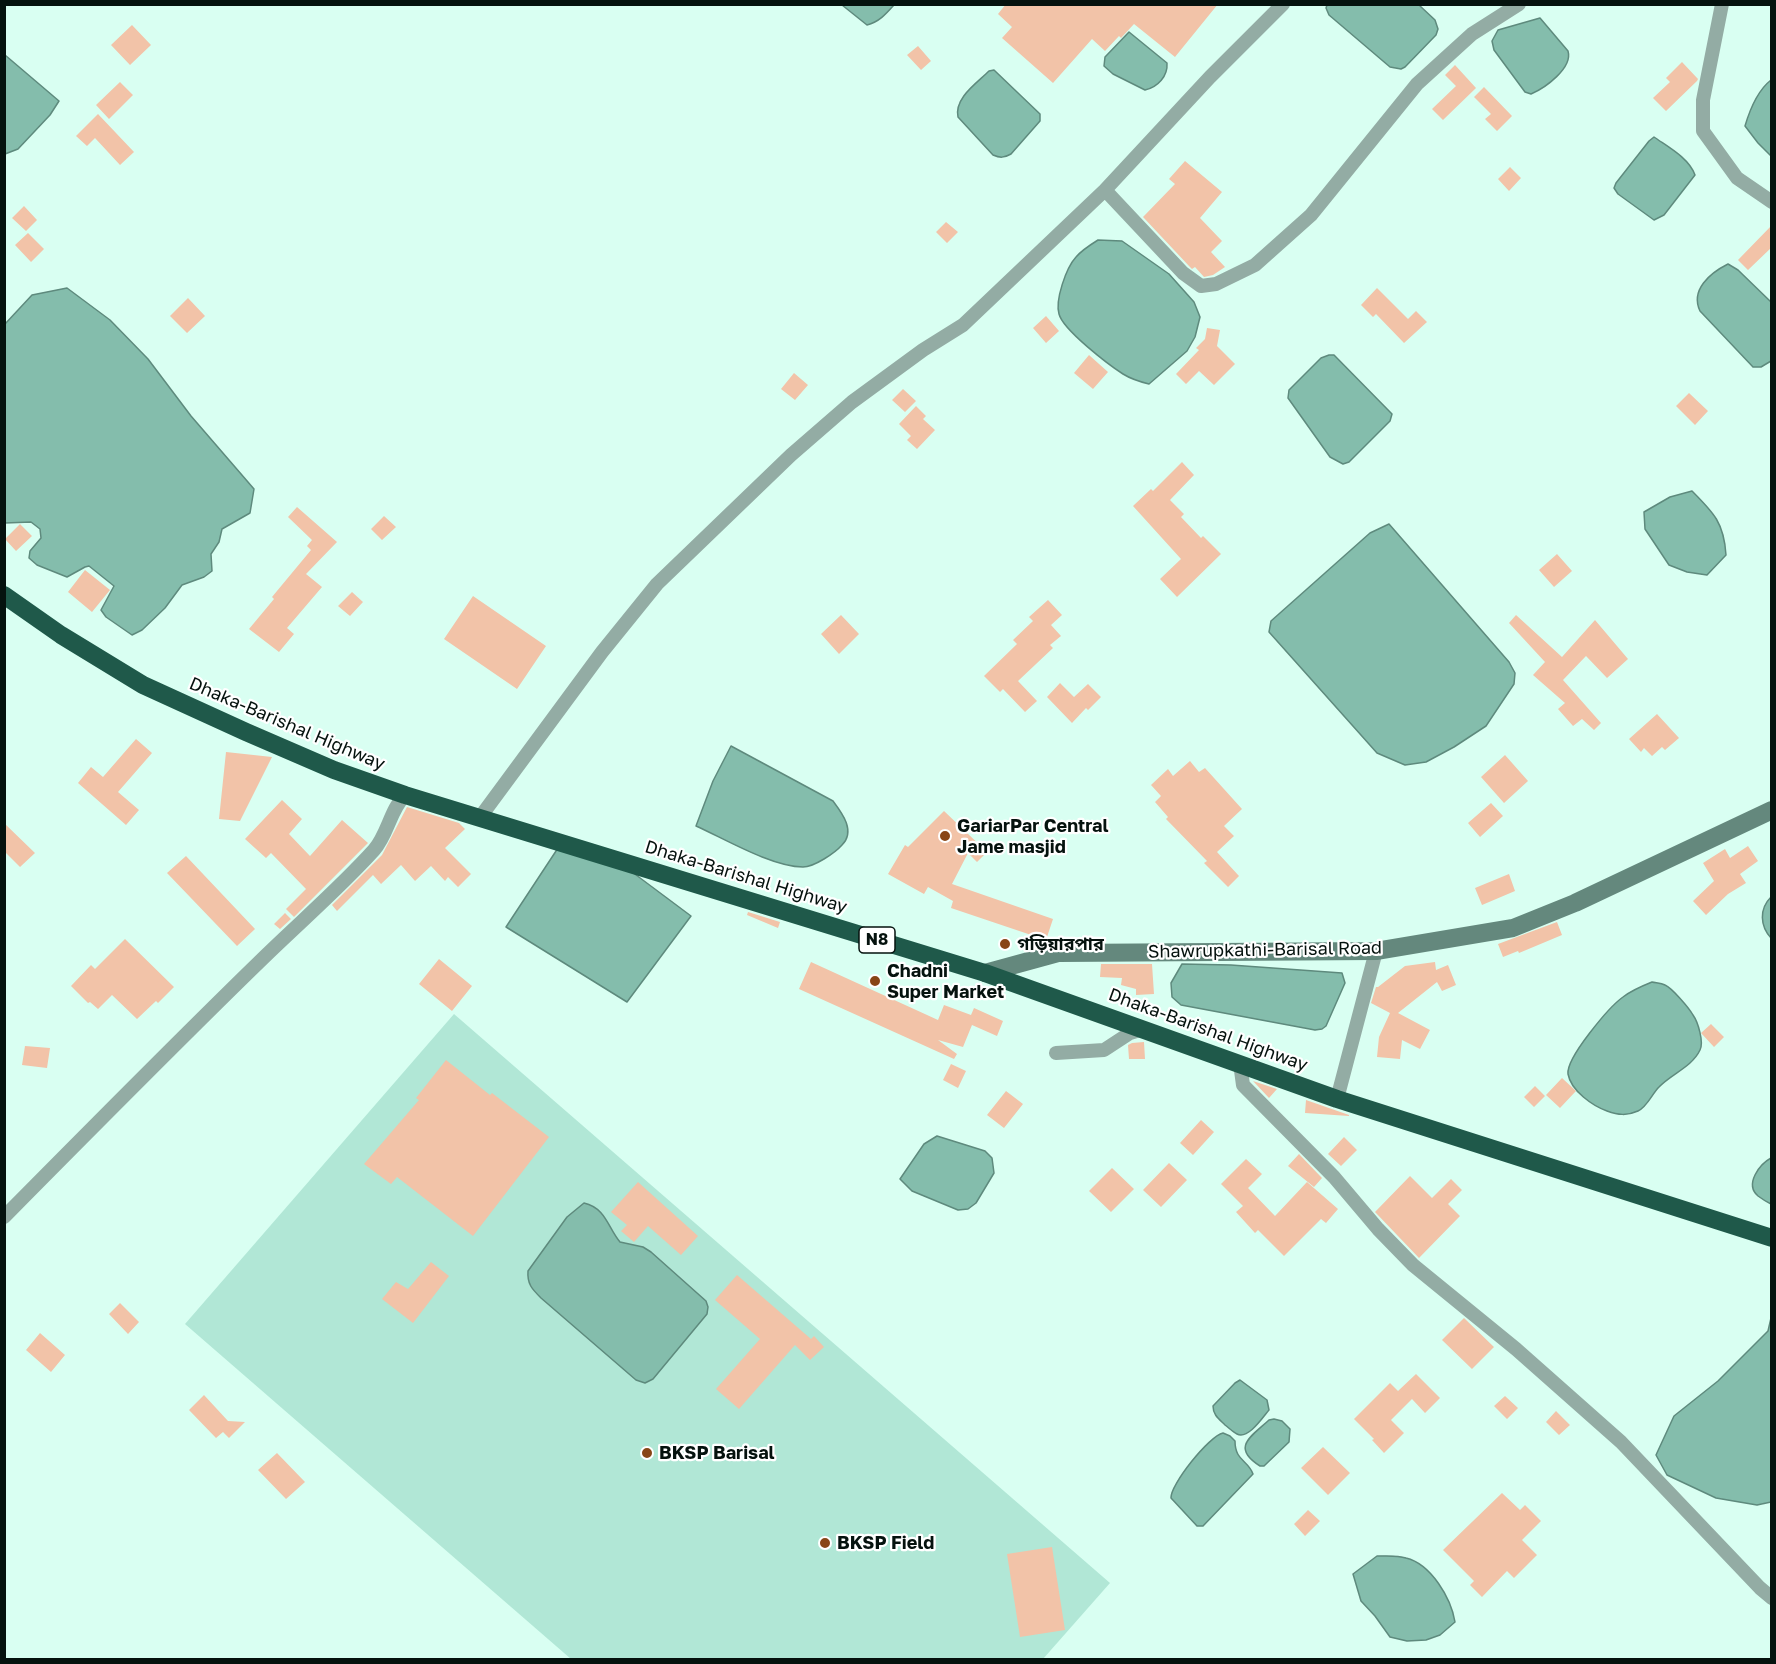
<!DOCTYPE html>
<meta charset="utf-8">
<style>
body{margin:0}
#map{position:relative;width:1776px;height:1664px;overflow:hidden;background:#d9fff2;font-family:"Golos Text",sans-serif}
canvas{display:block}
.frame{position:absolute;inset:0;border:6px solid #05120e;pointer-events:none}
</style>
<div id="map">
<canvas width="1776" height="1664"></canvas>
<div class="frame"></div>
</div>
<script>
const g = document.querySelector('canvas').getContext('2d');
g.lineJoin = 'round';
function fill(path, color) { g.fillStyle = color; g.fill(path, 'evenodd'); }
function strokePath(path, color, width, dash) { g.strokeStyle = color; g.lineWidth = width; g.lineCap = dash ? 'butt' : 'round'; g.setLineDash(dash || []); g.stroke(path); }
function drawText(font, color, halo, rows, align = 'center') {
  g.font = font + ' "Golos Text","Noto Sans Bengali",sans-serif'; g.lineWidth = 4.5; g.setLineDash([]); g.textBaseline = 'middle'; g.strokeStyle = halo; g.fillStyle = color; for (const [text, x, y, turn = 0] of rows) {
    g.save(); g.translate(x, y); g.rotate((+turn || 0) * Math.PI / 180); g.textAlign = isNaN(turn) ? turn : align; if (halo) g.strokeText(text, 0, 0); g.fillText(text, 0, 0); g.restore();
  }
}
const green = new Path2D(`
 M454,1014L1110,1583L1043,1659H571L185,1324Z`);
const water = new Path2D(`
 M842,5H894C886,14 879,22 867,25Z
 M1327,5H1419L1435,20L1438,29L1436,35L1405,67L1401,69L1390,67L1329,15L1326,8Z
 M1540,18L1568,51C1573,68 1545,88 1531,94L1525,92L1494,50L1492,41L1498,30Z
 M1129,32L1167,63C1168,76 1158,87 1145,90L1113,74L1104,66L1105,57Z
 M5,55L59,101L50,115L18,149L5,154Z
 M994,70L1040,114V121L1011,154C1004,158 1000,158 993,155L958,117C954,98 977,83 989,71Z
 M1771,80V156L1758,143L1745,126C1750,109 1757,91 1771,80Z
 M1654,137C1668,147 1689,158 1695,175L1664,215L1654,220L1618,194L1614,188L1616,183L1649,141Z
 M1098,240L1122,241L1169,274L1194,302L1200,317L1195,337L1187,351L1149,384C1141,382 1131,379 1123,374C1109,365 1063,330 1059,314C1055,300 1066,268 1076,257C1082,250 1090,245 1098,240Z
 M1728,264L1738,270L1771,302V361L1761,367H1753L1700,311C1690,290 1710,273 1728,264Z
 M67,288L110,320L148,359L191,416L254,489L250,513L222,529L219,542L211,554L212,571L204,577L182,585L165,608L142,630L132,635L106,617L101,610L114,586L89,566L85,567L67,577L37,565L29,558L30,551L41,538L40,529L31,522L5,523V324L32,295Z
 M1329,355H1334L1392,414L1390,421L1349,462L1343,464L1330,457L1288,398L1289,390L1321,358Z
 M1692,491C1714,513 1724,523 1726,555L1707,575L1687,572L1669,565L1645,529L1644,512L1670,497Z
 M1389,524L1509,662L1515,673L1514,684L1486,726L1454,747L1426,762L1405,765L1377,753L1269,632L1271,621L1370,533Z
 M731,746L833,801C842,813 856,831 842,845C835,853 814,867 803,867C772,867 725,839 696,826L713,781Z
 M558,848L608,854L691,916L627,1002L506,927Z
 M1771,897V938C1760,926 1759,909 1771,897Z
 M1182,964L1231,965L1342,973L1345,983L1326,1026L1322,1029L1315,1030L1181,1005L1172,997L1171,983Z
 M1652,982C1656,983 1661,983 1665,985C1672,988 1689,1008 1693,1015C1698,1022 1704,1042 1700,1050C1692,1067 1671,1074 1659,1087C1652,1094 1647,1107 1638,1111C1627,1116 1618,1115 1607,1111C1593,1106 1571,1091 1568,1074C1566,1058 1609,1007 1623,997C1632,990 1642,986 1652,982Z
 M937,1136L985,1151L992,1158L994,1173L976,1203L968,1209L958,1210L912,1191L900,1179L924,1144Z
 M1771,1158H1772L1771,1204C1767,1202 1762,1199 1758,1196C1744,1184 1760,1164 1771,1158Z
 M584,1203C606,1208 608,1228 620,1242L643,1247L651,1252L706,1301L708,1307L707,1314L653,1379L645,1383L636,1380L541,1298C532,1289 527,1284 528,1271L567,1217Z
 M1771,1318V1502L1757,1505L1716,1498L1667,1475L1656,1455L1674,1416L1718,1381L1768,1331Z
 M1240,1380L1267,1400L1269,1410C1263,1417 1248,1440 1237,1434C1233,1432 1229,1428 1225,1425C1219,1419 1213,1415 1213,1406L1235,1383Z
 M1274,1419L1282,1421L1290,1429L1289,1442L1264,1466H1260C1230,1447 1252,1436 1269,1420Z
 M1223,1433L1230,1436L1235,1441C1235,1461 1248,1460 1253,1474L1203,1526H1197L1171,1498C1170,1485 1209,1436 1223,1433Z
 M1377,1556C1386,1556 1397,1555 1406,1558C1431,1564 1451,1598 1455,1622L1440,1635L1426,1640L1407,1641L1390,1637L1375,1616L1361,1601L1353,1574Z`);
const building = new Path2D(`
 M1006,4H1218L1175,57L1134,24L1121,38L1119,36L1105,51L1092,39L1053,83L1002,38L1012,27L998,14Z
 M132,25L151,45L130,65L111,45Z
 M918,46L931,61L921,70L907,55Z
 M1682,62L1698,79L1697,81L1666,111L1653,98L1670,82L1666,78Z
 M1455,65L1476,88L1443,120L1432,109L1456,86L1445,75Z
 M120,82L133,95L109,119L96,105Z
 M1484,87L1512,116L1497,131L1485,119L1491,114L1474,97Z
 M98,114L134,152L120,165L95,138L87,146L76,136Z
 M1185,161L1222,192L1200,218L1222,241L1211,252L1225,267L1213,275L1204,277L1195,267L1192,269L1189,266L1143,217L1175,184L1169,179Z
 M1510,167L1521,178L1509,191L1498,179Z
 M24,206L37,220L26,231L12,218Z
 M946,222L958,232L947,243L936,232Z
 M1772,225V247L1748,270L1738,260Z
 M28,233L44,249L31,262L15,245Z
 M1377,288L1408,319L1416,311L1427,322L1404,343L1376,314L1373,317L1361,305Z
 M188,298L205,316L187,333L170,316Z
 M1046,316L1059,331L1046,343L1033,328Z
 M1207,328L1220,330L1217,346L1235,364L1214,385L1199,371L1186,384L1176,374L1199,350L1196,348L1205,339Z
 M1089,355L1108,372L1093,389L1074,373Z
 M794,373L808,385L795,400L781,389Z
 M903,389L916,401L905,412L892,400Z
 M1689,393L1708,411L1695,425L1676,406Z
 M916,406L926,416L923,419L935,430L917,449L907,440L911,436L899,424Z
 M1182,462L1194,475L1170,500L1184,514L1181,517L1201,538L1203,536L1221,554L1177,597L1160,579L1181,559L1133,506L1151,489L1153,491Z
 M297,507L337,542L306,574L322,587L287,628L294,634L279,652L249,629L274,599L272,597L311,550L307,546L312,540L288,517Z
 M384,516L396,527L382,540L371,529Z
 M20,524L32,536L16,551L5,539Z
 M1557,554L1572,571L1554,587L1539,570Z
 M85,570L110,590L92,612L68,592Z
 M352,592L363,602L350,616L338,606Z
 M473,596L546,646L517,689L444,639Z
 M1048,600L1062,615L1051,625L1061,636L1050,645L1053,648L1018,681L1037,701L1025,712L1003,689L1000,692L984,676L1017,644L1013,640L1033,621L1029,617Z
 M841,615L859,634L839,654L821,634Z
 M1516,615L1562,657L1595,620L1628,659L1607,678L1586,656L1563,680L1601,723L1594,730L1582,719L1573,726L1558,709L1565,703L1533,675L1545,662L1509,623Z
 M1060,683L1074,697L1088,684L1101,697L1088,710L1086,708L1072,723L1047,697Z
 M1657,714L1679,738L1665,750L1662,747L1652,756L1644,748L1641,752L1629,739Z
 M136,739L152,753L118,792L139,810L126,825L78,783L91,767L103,777Z
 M226,752L272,757L240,821L219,819Z
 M1505,755L1528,781L1504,803L1481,777Z
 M1190,761L1199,772L1205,768L1242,809L1224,826L1234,836L1217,852L1239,876L1228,887L1204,863L1207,861L1166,819L1168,817L1155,802L1161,796L1151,785L1168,769L1173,776Z
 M282,800L302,819L289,834L310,856L342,820L368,843L294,917L286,909L306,889L271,853L266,858L245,839Z
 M1491,803L1503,816L1480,837L1468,823Z
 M407,807L459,823L465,829L445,848L471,874L458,887L448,877L445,881L431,866L415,881L401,865L381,884L373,875L337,911L332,905L382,855Z
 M944,811L987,852L977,862L968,853L952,884L1053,919L1046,940L951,908L953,901L928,887L924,894L888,874L905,845L908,847Z
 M4,823L35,853L20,867L4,851Z
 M1748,846L1758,861L1740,874L1746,883L1728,894L1706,915L1693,901L1714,881L1703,863L1725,849L1730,858Z
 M186,856L255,929L237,946L167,873Z
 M1509,874L1515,891L1482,905L1475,888Z
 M748,912L780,922L778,928L747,915Z
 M285,913L291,919L280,929L274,924Z
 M1557,922L1562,935L1519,953L1518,951L1503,957L1498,944Z
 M125,939L174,987L158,1003L156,1001L137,1019L112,995L98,1009L90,1002L88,1003L71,986L91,965L95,969Z
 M439,959L472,986L452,1011L419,984Z
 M811,962L938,1020L944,1005L971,1015L974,1008L1003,1021L997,1036L972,1025L963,1047L938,1040L957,1054L954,1059L799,989Z
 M1435,962L1436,970L1448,965L1456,985L1442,991L1437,982L1398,1013L1430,1030L1420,1049L1402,1040L1400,1059L1377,1057L1379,1037L1390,1013L1371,1003L1376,987H1378L1405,966Z
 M1101,964H1152L1154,994L1136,995V989L1121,985L1122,978L1100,977Z
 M1711,1024L1724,1037L1714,1047L1701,1033Z
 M1144,1042L1145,1059H1129L1128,1045L1132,1043Z
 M25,1046L50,1048L47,1068L22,1065Z
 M446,1060L490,1095L492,1093L549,1137L473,1236L397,1177L391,1184L364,1164L419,1100L416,1098Z
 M951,1064L966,1071L958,1088L943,1080Z
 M1562,1078L1576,1091L1560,1108L1546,1095Z
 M1253,1081L1277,1089L1269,1098Z
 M1535,1086L1545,1096L1534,1107L1524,1097Z
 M1006,1091L1023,1104L1004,1128L987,1115Z
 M1306,1100L1349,1115V1116L1305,1113Z
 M1201,1120L1214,1132L1193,1155L1180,1143Z
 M1344,1137L1357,1150L1341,1166L1328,1154Z
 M1299,1154L1322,1178L1314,1187L1288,1166Z
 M1246,1159L1262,1174L1248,1188L1275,1216L1307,1182L1338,1209L1326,1223L1321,1219L1284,1256L1258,1230L1255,1233L1236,1212L1243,1206L1221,1184Z
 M1169,1163L1187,1180L1161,1207L1143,1190Z
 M1112,1168L1134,1189L1111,1212L1089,1191Z
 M1410,1176L1432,1198L1451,1179L1462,1190L1448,1204L1460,1216L1419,1258L1375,1212Z
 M638,1182L698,1236L681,1255L648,1226L634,1242L621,1231L627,1225L611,1212Z
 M431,1262L449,1276L413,1323L382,1299L396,1282L408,1289Z
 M737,1275L811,1339L814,1336L824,1347L810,1360L795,1345L739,1409L716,1389L760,1339L715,1300Z
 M120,1303L139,1322L128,1334L109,1314Z
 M1464,1318L1494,1347L1472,1369L1442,1340Z
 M40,1333L65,1355L51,1372L26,1350Z
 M1416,1374L1440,1398L1425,1413L1412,1399L1391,1420L1404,1433L1384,1453L1372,1440L1374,1439L1354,1419L1390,1383L1398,1391Z
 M204,1395L228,1421L245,1422L229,1438L223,1432L216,1438L189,1410Z
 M1505,1396L1518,1408L1507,1419L1494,1406Z
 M1556,1411L1570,1425L1559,1435L1546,1422Z
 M1323,1447L1350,1473L1328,1495L1301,1468Z
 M277,1453L305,1482L286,1499L258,1470Z
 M1502,1493L1520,1510L1525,1505L1541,1521L1522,1540L1537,1555L1514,1578L1507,1571L1482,1597L1470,1585L1474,1581L1443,1550Z
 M1308,1510L1320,1521L1305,1536L1294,1524Z
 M1052,1547L1065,1630L1020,1637L1007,1554Z`);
const street = new Path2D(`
 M1722,4L1703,100V131L1737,178L1772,202
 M1105,190L1183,273L1201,286L1216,284L1255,265L1311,215L1417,84L1472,34L1519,4
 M481,816L602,652L657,584L791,455L852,402L923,350L963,325L1105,190L1210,77L1283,4
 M1056,1053L1104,1050L1130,1033L1143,1029
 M1240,1063L1243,1085L1334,1177L1378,1229L1413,1265L1516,1349L1621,1442L1760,1588L1772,1598
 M1337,1099L1376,951
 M4,1217C87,1133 169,1050 253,968C293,928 336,892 374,850C388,834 390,810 405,795`);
const secondary = new Path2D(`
 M985,973L1058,953L1376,951L1513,928L1575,903L1772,810`);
const highway = new Path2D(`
 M4,595L61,635L143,685L246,732L334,770L405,795L985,973L1337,1099L1772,1238`);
const markers = [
 [945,836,6,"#884516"],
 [1005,944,6,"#884516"],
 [875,981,6,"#884516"],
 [647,1453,6,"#884516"],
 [825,1543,6,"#884516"]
];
const shields = [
 [877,940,36]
];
const shieldNames = [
 ["N8",877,940]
];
const streetNames = [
 ["Dhaka-Barishal Highway",287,724,23],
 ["Dhaka-Barishal Highway",746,877,17],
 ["Shawrupkathi-Barisal Road",1265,950,-1],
 ["Dhaka-Barishal Highway",1208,1030,20]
];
const poiNames = [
 ["GariarPar Central",957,826],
 ["Jame masjid",957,847],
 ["গড়িয়ারপার",1017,944],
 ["Chadni",887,971],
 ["Super Market",887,992],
 ["BKSP Barisal",659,1453],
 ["BKSP Field",837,1543]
];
fill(green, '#b1e7d6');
fill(water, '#84bdac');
strokePath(water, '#5e8a7d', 1.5);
fill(building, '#f2c3a8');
strokePath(street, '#93aca4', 14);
strokePath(secondary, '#64887d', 18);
strokePath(highway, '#1f594a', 18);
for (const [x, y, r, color] of markers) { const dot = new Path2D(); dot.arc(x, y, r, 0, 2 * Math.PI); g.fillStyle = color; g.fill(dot); strokePath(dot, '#fff', 2); }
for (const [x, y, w] of shields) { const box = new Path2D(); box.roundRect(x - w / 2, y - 13, w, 26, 4.5); g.fillStyle = '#fff'; g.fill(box); strokePath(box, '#05120e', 1.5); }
drawText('bold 16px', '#05120e', null, shieldNames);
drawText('18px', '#05120e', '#fff', streetNames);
drawText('bold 18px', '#05120e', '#fff', poiNames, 'left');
</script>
